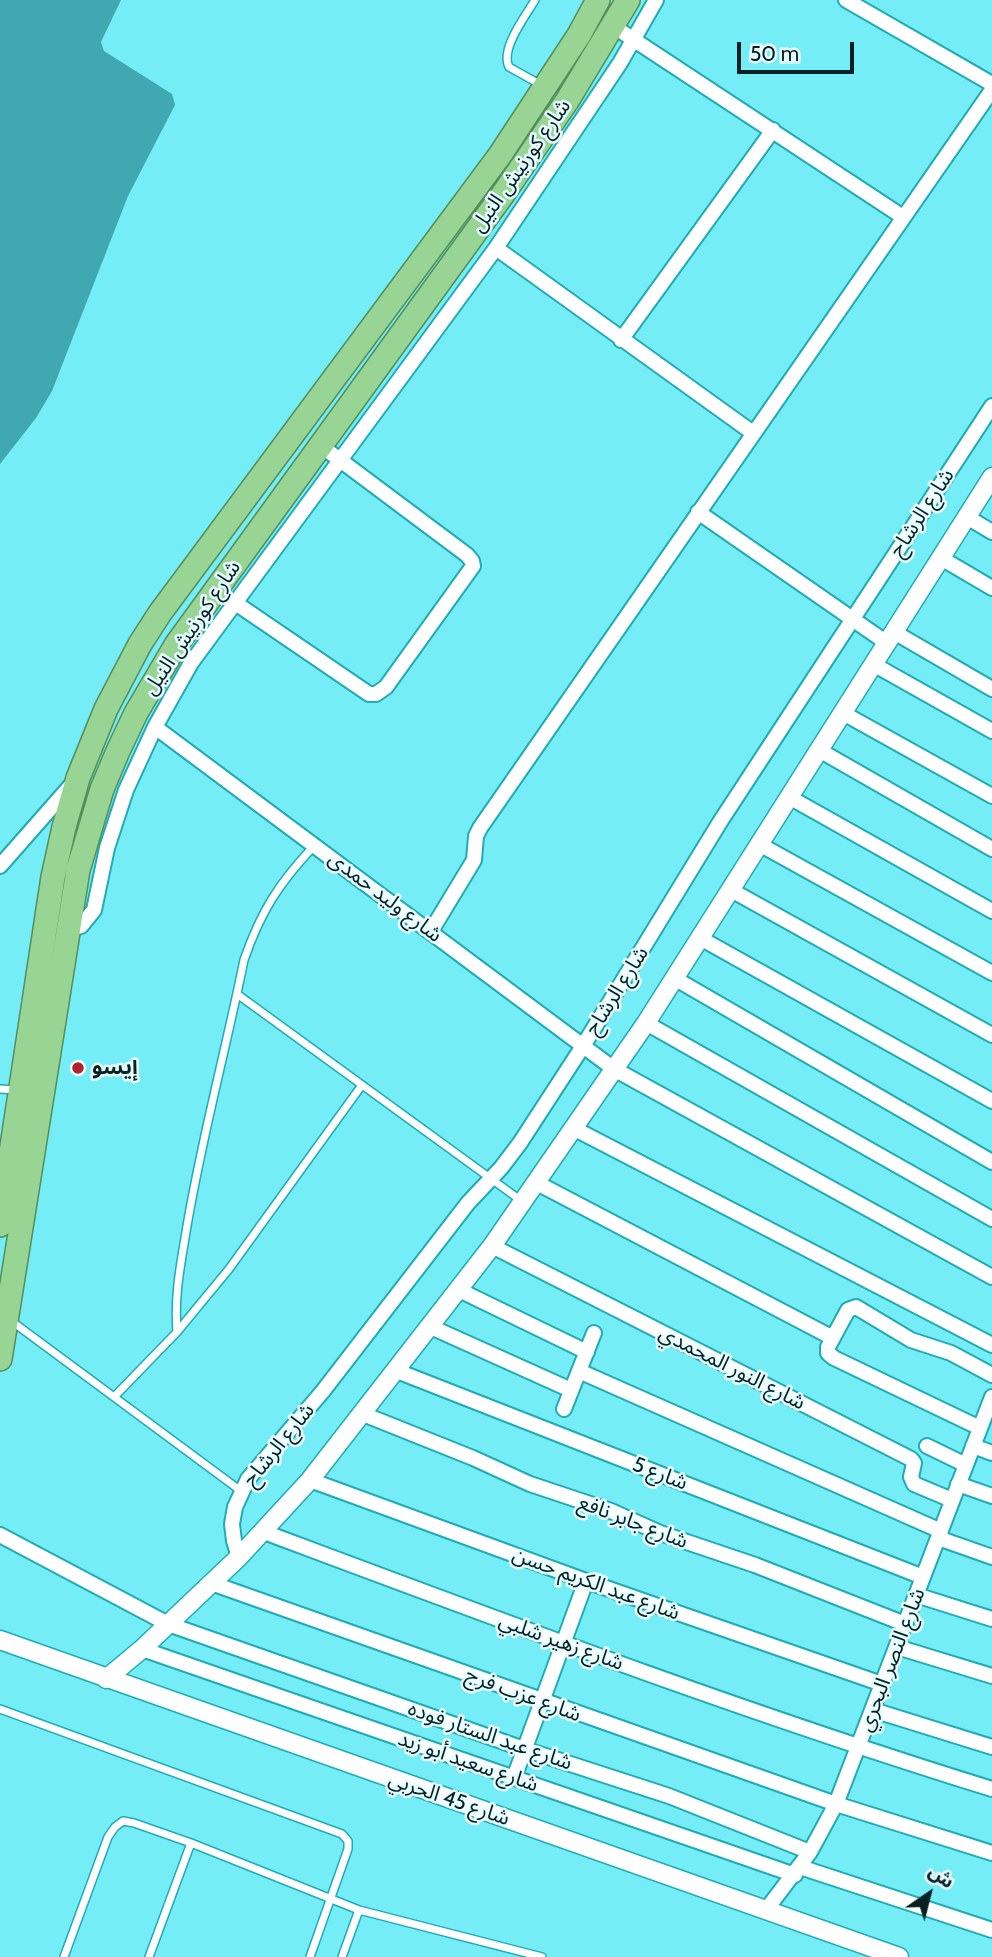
<!DOCTYPE html>
<meta charset="utf-8">
<style>
body{margin:0}
#map{position:relative;width:992px;height:1957px;overflow:hidden;background:#74edf7;font-family:Cabin,"Noto Sans Arabic",sans-serif}
canvas{display:block}
.north{position:absolute;left:894px;top:1859px;width:70px;height:70px;-webkit-text-stroke:5px #e8fdff;paint-order:stroke;rotate:35deg;font-size:19px;font-weight:700;line-height:28px;text-align:center;color:#062123}
.north::after{content:'';display:block;margin:auto;width:24px;height:32px;background:#062123;clip-path:polygon(50% 0,100% 100%,50% 72%,0 100%)}
.scale{position:absolute;left:737px;top:42px;width:117px;height:32px;box-sizing:border-box;border:4px solid #062123;border-top:0;padding-left:9px;font-size:21px;line-height:24px;white-space:nowrap;color:#062123;-webkit-text-stroke:5px #e8fdff;paint-order:stroke}
</style>
<div id="map">
<canvas width="992" height="1957"></canvas>
<div class="north">ش</div>
<div class="scale">50 m</div>
</div>
<script>
const g = document.querySelector('canvas').getContext('2d');
g.lineJoin = 'round';
function fill(path, color) { g.fillStyle = color; g.fill(path, 'evenodd'); }
function strokePath(path, color, width, dash) { g.strokeStyle = color; g.lineWidth = width; g.lineCap = dash ? 'butt' : 'round'; g.setLineDash(dash || []); g.stroke(path); }
function drawText(font, color, halo, rows, align = 'center') {
  g.font = font + ' Cabin,"Noto Sans Arabic",sans-serif'; g.lineWidth = 5; g.setLineDash([]); g.textBaseline = 'middle'; g.strokeStyle = halo; g.fillStyle = color; for (const [text, x, y, turn = 0] of rows) {
    g.save(); g.translate(x, y); g.rotate((+turn || 0) * Math.PI / 180); g.textAlign = isNaN(turn) ? turn : align; if (halo) g.strokeText(text, 0, 0); g.fillText(text, 0, 0); g.restore();
  }
}
const water = new Path2D(`
 M0,0H121L101,42L104,51L172,94L175,105L128,196L52,391L36,418L0,464Z`);
const service = new Path2D(`
 M535,0C525,17 500,49 509,67L543,86
 M237,994L523,1202
 M0,1089L17,1090
 M10,1320L241,1491
 M177,1332C174,1294 181,1263 187,1226C202,1137 226,1049 244,960C261,911 279,883 314,846
 M114,1397L177,1332L229,1269L362,1085
 M0,1709L342,1834L348,1841V1849L310,1957
 M359,1910L542,1957
 M64,1957L108,1837L115,1827L123,1821L134,1823L191,1843L359,1910L342,1957
 M149,1957L191,1843`);
const minor = new Path2D(`
 M846,0L992,84
 M613,26L903,217
 M496,248L753,433
 M621,340L773,130
 M698,512L887,643
 M967,517L992,532
 M941,558L992,588
 M234,602L369,694H376L386,687L473,566L472,561L467,555L320,445
 M894,632L992,689
 M873,664L992,731
 M843,713L992,796
 M155,727L614,1069L992,1277
 M819,750L992,849
 M789,797L992,911
 M759,844L992,973
 M0,866L73,783
 M731,890L992,1035
 M68,930L81,926L94,910L107,848L126,790L155,727L191,663L496,248L620,63L656,0
 M431,931L474,860L476,836L480,828L992,90
 M700,938L992,1101
 M674,978L992,1162
 M646,1023L992,1219
 M575,1129L992,1345
 M537,1183L833,1338
 M492,1246L911,1459L914,1463L911,1477L914,1484L952,1500
 M459,1290L587,1352
 M431,1327L571,1390
 M397,1371L923,1577
 M579,1371L941,1531
 M564,1409L594,1333
 M363,1414L473,1458L530,1484L611,1511L660,1533L755,1565L905,1624
 M980,1428L834,1358L828,1353V1347L848,1310L856,1307L911,1340L951,1353L992,1375
 M927,1446L966,1465
 M973,1446L992,1453
 M310,1480L586,1581L882,1684
 M958,1484L992,1496
 M264,1532C505,1622 746,1713 992,1789
 M0,1535L168,1624L524,1749L669,1796L810,1852
 M938,1538L992,1557
 M239,1557L234,1541L232,1524L235,1507L248,1479L323,1391L468,1203L501,1168L520,1143L583,1046L720,822L992,406
 M211,1583L836,1804L992,1853
 M916,1595L992,1619
 M897,1647L992,1676
 M142,1649L795,1875
 M873,1710L992,1747
 M514,1778L586,1581
 M800,1867L992,1930
 M766,1910L810,1852L836,1804L992,1397`);
const tertiary = new Path2D(`
 M0,1640L899,1957
 M106,1679L142,1649L239,1557L310,1480L492,1246L646,1023L992,477`);
const trunk = new Path2D(`
 M0,1225L53,877L64,827L78,778L106,709L140,644L160,613L500,155L579,35L598,0
 M0,1359L78,870L102,789L118,751L136,713L176,645L506,190L567,101L628,0`);
const markers = [
 [78,1068,7,"#b3212f"]
];
const streetNames = [
 ["شارع كورنيش النيل",521,166,-55],
 ["شارع الرشاح",922,513,-57],
 ["شارع كورنيش النيل",192,628,-56],
 ["شارع وليد حمدى",385,897,37],
 ["شارع الرشاح",617,991,-58],
 ["شارع النور المحمدي",732,1368,27],
 ["شارع الرشاح",279,1445,-51],
 ["شارع 5",660,1474,21],
 ["شارع جابر نافع",633,1522,21],
 ["شارع عبد الكريم حسن",596,1584,20],
 ["شارع زهير شلبي",561,1642,20],
 ["شارع النصر البحري",892,1660,-69],
 ["شارع عزب فرج",523,1695,20],
 ["شارع عبد الستار فوده",490,1736,19],
 ["شارع سعيد أبو زيد",468,1762,19],
 ["شارع 45 الحربي",449,1799,19]
];
const poiNames = [
 ["إيسو",92,1068]
];
fill(water, '#40a8b0');
strokePath(service, '#20abb5', 10);
strokePath(minor, '#20abb5', 18);
strokePath(tertiary, '#20abb5', 21);
strokePath(trunk, '#548e5a', 26);
strokePath(service, '#fff', 7);
strokePath(minor, '#fff', 14);
strokePath(tertiary, '#fff', 18);
strokePath(trunk, '#98d493', 23);
for (const [x, y, r, color] of markers) { const dot = new Path2D(); dot.arc(x, y, r, 0, 2 * Math.PI); g.fillStyle = color; g.fill(dot); strokePath(dot, '#e8fdff', 2.5); }
drawText('21px', '#062123', '#e8fdff', streetNames);
drawText('bold 21px', '#062123', '#e8fdff', poiNames, 'left');
</script>
